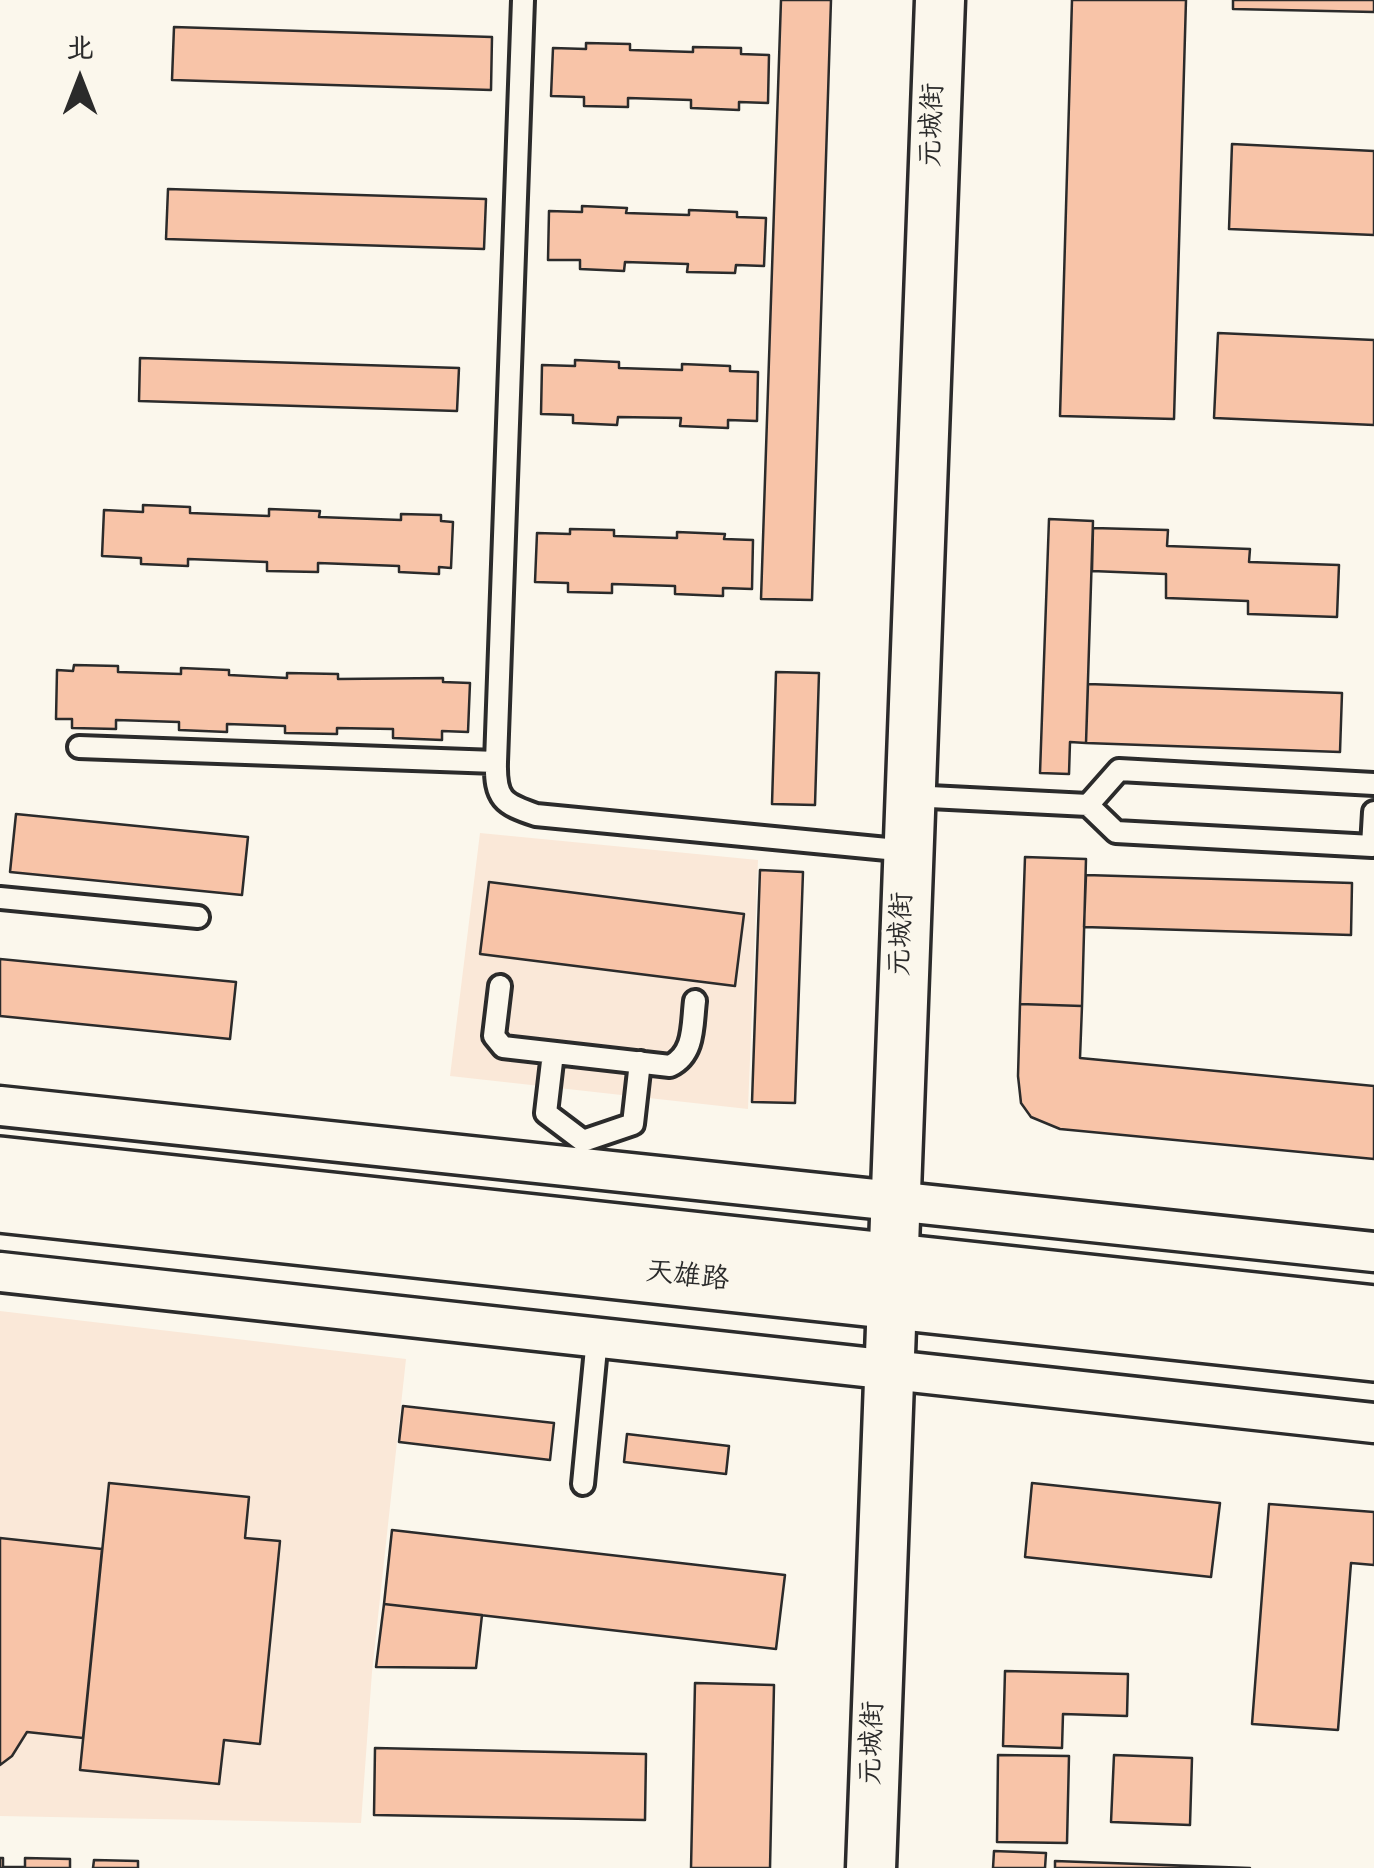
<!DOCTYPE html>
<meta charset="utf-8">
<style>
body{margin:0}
#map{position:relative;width:1374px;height:1868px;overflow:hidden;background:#fbf7ec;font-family:Kalam,"LXGW WenKai TC",sans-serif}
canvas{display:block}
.north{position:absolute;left:30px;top:30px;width:100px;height:100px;-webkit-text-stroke:8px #fbf7ec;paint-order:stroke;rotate:0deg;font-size:28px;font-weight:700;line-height:40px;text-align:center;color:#2b2b2b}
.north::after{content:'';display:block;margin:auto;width:35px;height:45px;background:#2b2b2b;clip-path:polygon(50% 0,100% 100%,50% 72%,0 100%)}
</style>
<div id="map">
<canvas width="1374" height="1868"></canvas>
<div class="north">北</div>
</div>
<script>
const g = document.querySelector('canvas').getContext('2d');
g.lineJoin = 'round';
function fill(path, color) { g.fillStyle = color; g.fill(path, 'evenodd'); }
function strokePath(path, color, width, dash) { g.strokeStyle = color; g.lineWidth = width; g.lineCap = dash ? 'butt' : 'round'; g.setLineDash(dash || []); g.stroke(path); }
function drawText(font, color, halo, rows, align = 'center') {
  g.font = font + ' Kalam,"LXGW WenKai TC",sans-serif'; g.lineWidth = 9; g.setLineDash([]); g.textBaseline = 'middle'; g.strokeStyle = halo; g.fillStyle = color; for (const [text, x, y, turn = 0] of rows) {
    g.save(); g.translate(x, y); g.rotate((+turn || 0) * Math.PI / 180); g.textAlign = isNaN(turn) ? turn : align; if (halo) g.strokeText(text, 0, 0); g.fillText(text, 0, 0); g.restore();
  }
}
const built = new Path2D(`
 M480,833L758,860L748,1109L450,1076Z
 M0,1311L406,1359L372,1672L361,1823L0,1816Z`);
const building = new Path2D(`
 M781,0H831L812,600L761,599Z
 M1072,0H1186L1174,419L1060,416Z
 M1233,0H1374V12L1233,9Z
 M174,27L492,37L491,90L172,80Z
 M586,43L630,44V50L693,52V47L741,48V54L769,55L768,103L739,102V110L691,108V100L628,98V107L584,106V97L551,96L553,48L586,49Z
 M1232,144L1374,151V235L1229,229Z
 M168,189L486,199L484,249L166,239Z
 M582,206L627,208L626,213L689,215V210L737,212V217L766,218L764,266L736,265L735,273L687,272L688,264L625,262L624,271L580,269V260H548L549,211L582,212Z
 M1218,333L1374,340V425L1214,418Z
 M140,358L459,368L457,411L139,401Z
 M575,360L619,362V368L682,370V364L730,366V371L758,372L757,421L728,420V428L680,426L681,418L618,417L617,425L573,423V415L541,414L542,365L575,366Z
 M143,505L190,507V513L269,516V509L320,511L319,517L401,520V514L441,515V521L453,522L451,568L439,567V574L399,572V566L318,563V572L267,571V562L188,559V566L141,564V558L102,556L104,510L143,512Z
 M1049,519L1093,521L1086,743L1070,742L1069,774L1040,773Z
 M1093,528L1168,530L1167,546L1250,549L1249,562L1339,565L1337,617L1248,614V601L1166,598V574L1092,571Z
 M570,529L614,530V536L677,538V532L725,534L724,539L753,540L752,589L723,588V596L675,594V586L612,584V593L568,592V583L535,582L537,533L570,534Z
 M74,665L118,666V672L181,674V668L229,670V675L287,678V673L338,674V679L443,678V682L470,683L468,732L442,731V740L393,738V729L337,728V734L285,733V726L227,724V732L179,730V722L116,720V729L72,728V719H56L57,670L73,671Z
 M776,672L819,673L815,805L772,804Z
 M1088,684L1342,693L1340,752L1086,743Z
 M16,814L248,837L242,895L10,872Z
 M1025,857L1086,859L1082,1006L1020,1004Z
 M760,870L803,872L795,1103L752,1102Z
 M1086,875L1352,883L1351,935L1084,927Z
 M489,882L744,914L735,986L480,954Z
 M0,959L236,982L230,1039L0,1016Z
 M1020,1004L1082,1006L1080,1058L1374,1086V1159L1060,1129L1031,1117L1021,1103L1018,1076Z
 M403,1406L554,1423L550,1460L399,1442Z
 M627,1434L729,1446L726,1474L624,1462Z
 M109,1483L249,1497L245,1538L280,1541L260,1744L224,1740L219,1784L80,1770Z
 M1032,1483L1220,1503L1211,1577L1025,1557Z
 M1269,1504L1374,1512V1565L1351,1563L1338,1730L1252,1724Z
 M392,1530L785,1575L776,1649L384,1604Z
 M0,1538L102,1549L83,1738L27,1732L12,1756L0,1765Z
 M384,1604L482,1615L476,1668L376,1667Z
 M1005,1671L1128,1674L1127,1716L1063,1714L1062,1748L1003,1746Z
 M695,1683L774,1685L770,1868H691Z
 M375,1748L646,1754L645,1820L374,1815Z
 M998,1755L1069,1756L1067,1843L997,1842Z
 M1114,1755L1192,1758L1190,1825L1111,1822Z
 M994,1851L1046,1853L1045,1868H993Z
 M0,1858H3V1867H25V1858L70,1859V1868H0Z
 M94,1860L138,1861V1868H93Z
 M1055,1861L1250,1868H1055Z`);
const service = new Path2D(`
 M523,0L496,762C495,799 503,804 536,815L908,851
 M79,747L496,762
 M1374,784L1119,770L1088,805L1116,832L1372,846L1374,812
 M910,796L1088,805
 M0,898L198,917
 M500,986L494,1036L503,1047L670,1066C695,1054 692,1025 695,1001
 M553,1053L546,1113L583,1141L633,1124L640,1062
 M583,1484L597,1338`);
const minor = new Path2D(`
 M0,1106L1374,1252
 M0,1272L1374,1423`);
const tertiary = new Path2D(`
 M871,1868L940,0`);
const primary = new Path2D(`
 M0,1165L1374,1314
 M0,1204L1374,1353`);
const streetNames = [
 ["元城街",935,125,-88],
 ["元城街",904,934,-88],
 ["天雄路",687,1279,6],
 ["元城街",875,1743,-88]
];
fill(built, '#fae8d8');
fill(building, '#f8c4a8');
strokePath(building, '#2b2b2b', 2.5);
strokePath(service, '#2b2b2b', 28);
strokePath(minor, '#2b2b2b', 45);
strokePath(tertiary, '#2b2b2b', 55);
strokePath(primary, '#2b2b2b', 62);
strokePath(service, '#fbf7ec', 20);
strokePath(minor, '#fbf7ec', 38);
strokePath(tertiary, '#fbf7ec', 48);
strokePath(primary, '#fbf7ec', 55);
drawText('28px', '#2b2b2b', '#fbf7ec', streetNames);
</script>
